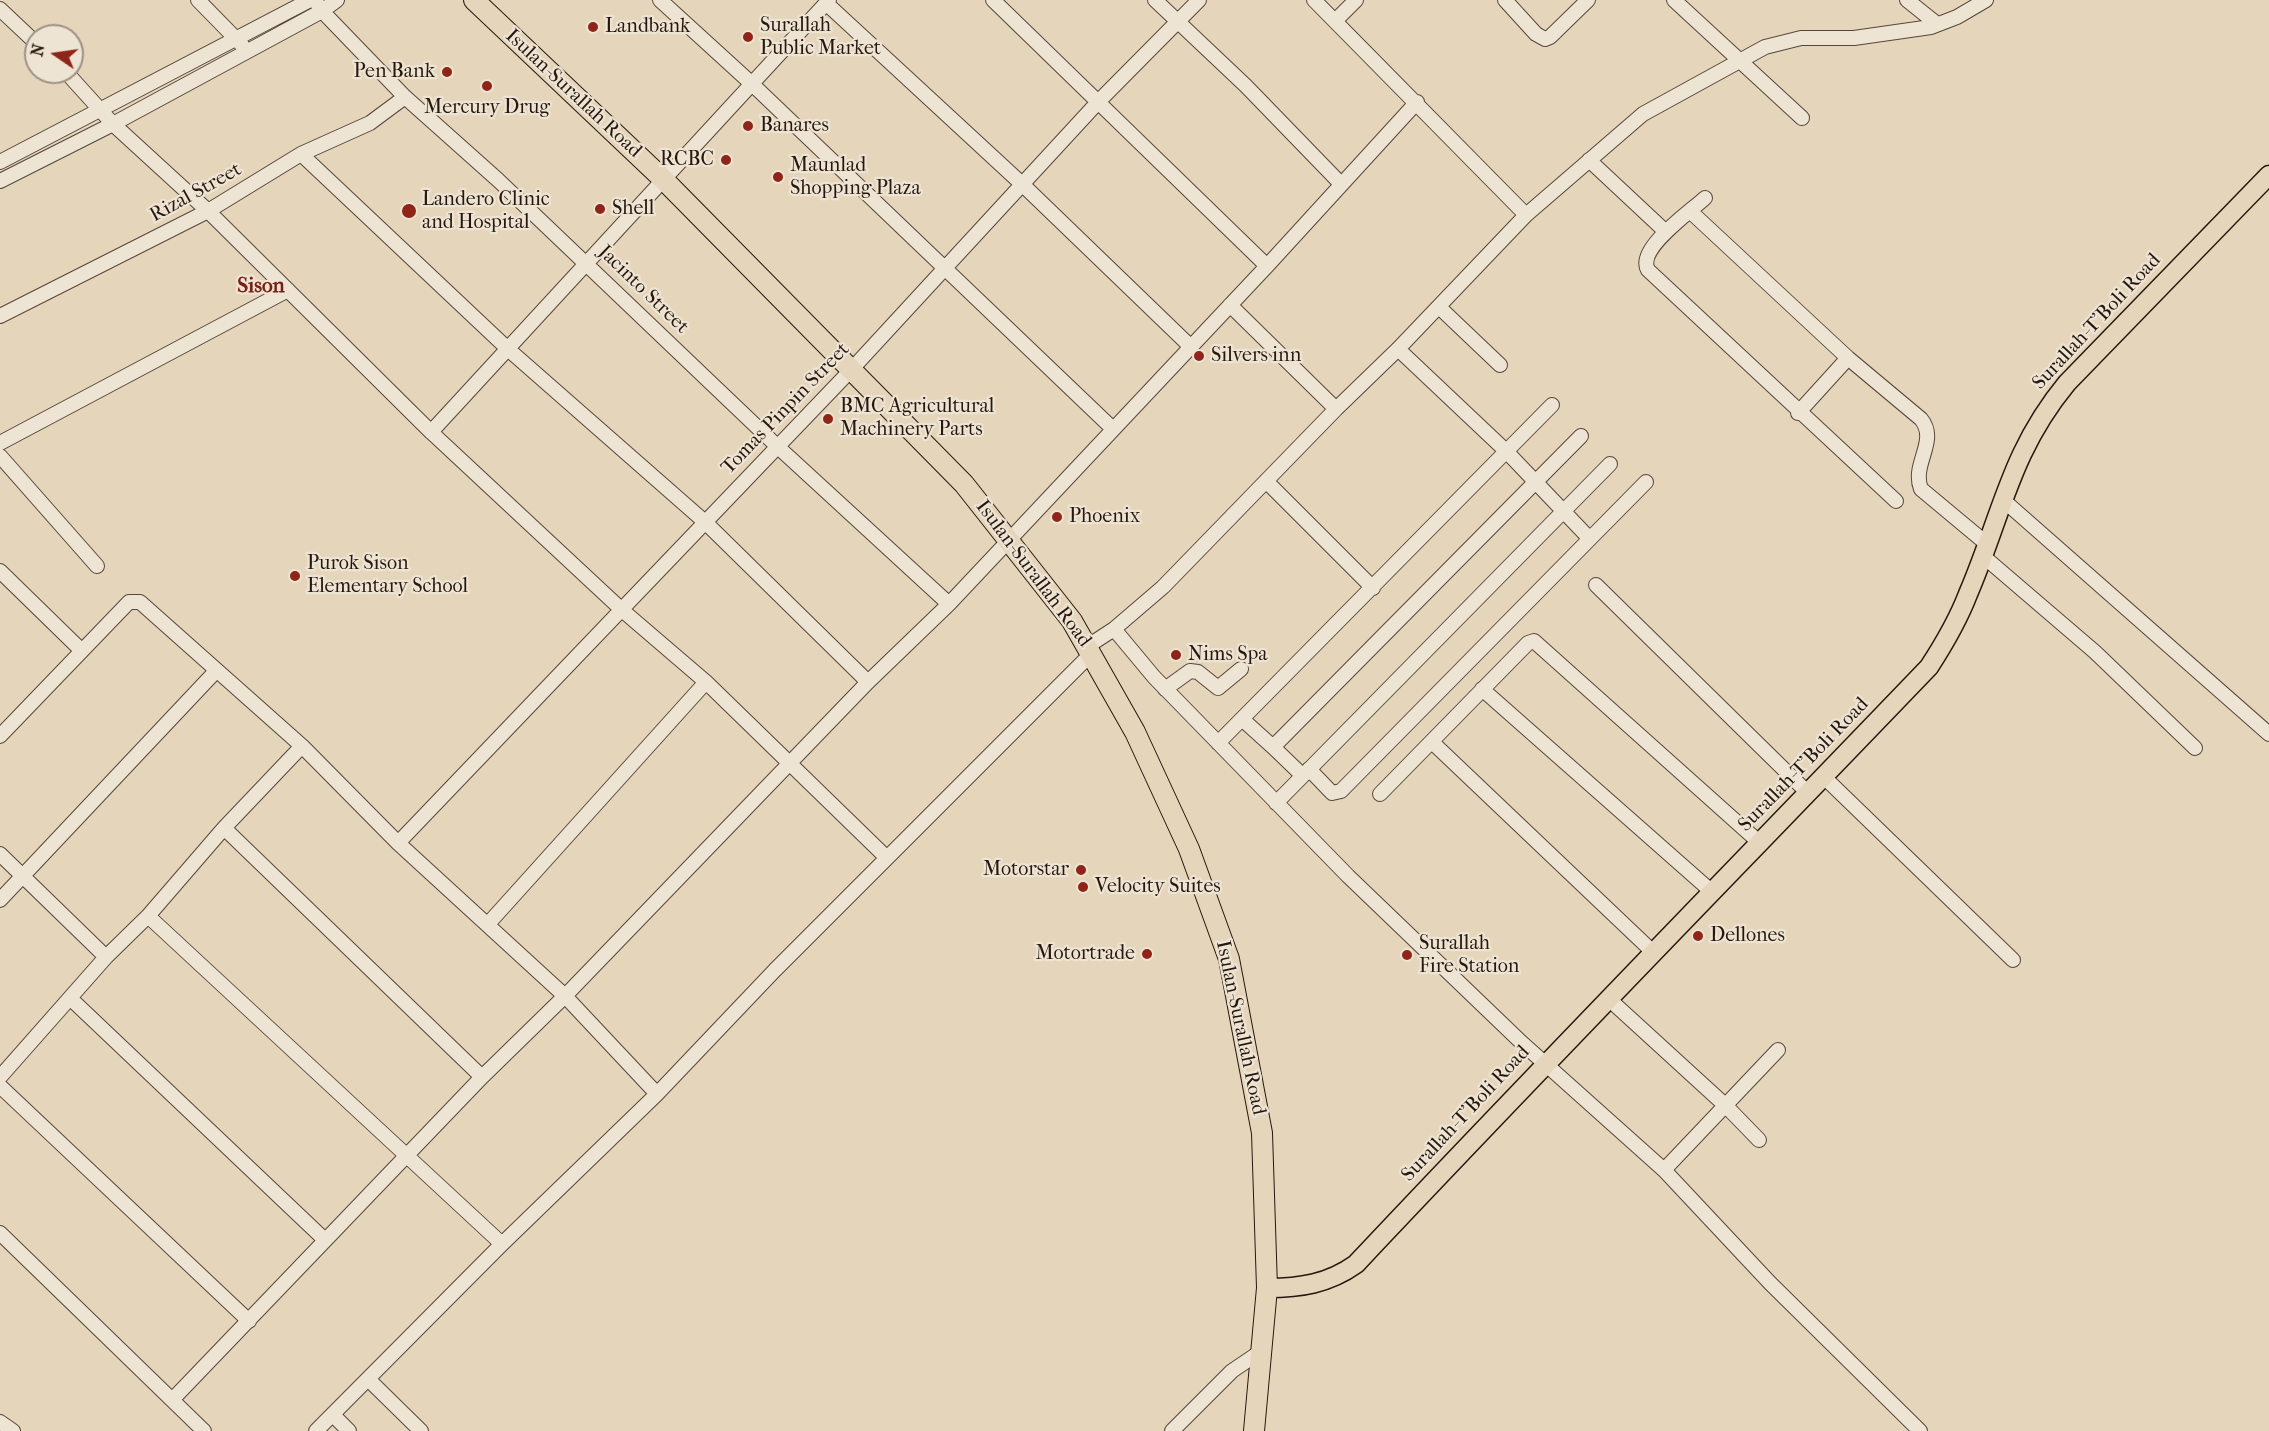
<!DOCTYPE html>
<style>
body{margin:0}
#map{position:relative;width:2269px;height:1431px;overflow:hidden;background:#e5d5bb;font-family:"IM FELL French Canon",serif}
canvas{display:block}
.north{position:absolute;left:24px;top:24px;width:60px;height:60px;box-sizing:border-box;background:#eee4d3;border:2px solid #9e9285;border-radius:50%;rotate:283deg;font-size:16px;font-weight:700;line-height:24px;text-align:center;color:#27180f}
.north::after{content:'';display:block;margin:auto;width:21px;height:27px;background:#8f2418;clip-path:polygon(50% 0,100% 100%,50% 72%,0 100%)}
</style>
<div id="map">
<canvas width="2269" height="1431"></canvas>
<div class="north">N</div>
</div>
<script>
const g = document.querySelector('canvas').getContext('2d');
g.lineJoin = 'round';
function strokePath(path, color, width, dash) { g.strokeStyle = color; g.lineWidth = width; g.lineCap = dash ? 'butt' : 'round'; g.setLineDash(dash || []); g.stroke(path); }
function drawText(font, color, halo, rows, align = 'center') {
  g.font = font + ' "IM FELL French Canon",serif'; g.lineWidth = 4.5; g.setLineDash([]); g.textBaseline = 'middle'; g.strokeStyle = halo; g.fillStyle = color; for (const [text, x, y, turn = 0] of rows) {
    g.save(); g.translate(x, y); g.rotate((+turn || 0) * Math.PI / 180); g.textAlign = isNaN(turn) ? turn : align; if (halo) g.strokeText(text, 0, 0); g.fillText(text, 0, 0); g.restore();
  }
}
const minor = new Path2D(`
 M198,0L242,45
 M315,0L322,11L405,97L498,180L778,447L949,604
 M660,0L752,84L1112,428
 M993,0L1267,266
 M1155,0L1246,86L1341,184
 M1314,0L1526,215
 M1505,0L1536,34L1545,39L1550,37L1588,0
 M1674,0L1802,118
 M1907,0L1937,24
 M826,3L1023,185L1190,346
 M0,9L36,43
 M1335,21L1356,0
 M66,72L113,124L208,211L431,432L622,610L706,682L887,858
 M301,154L509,350L705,522L868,682
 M1589,160L1666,232
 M0,162L310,0
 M0,181L113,124L322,11L337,0
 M1705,198C1690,212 1636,249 1648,270L1896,501
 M1691,212L1848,358L1921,419C1939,441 1911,464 1921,489L1987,544
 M1230,305L1336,409
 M1439,307L1500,365
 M0,316L208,211L301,154L370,123L405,97
 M1398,349L1506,451L1589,538
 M1798,413L1848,358
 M431,432L829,0
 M0,443L288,290
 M0,456L97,566
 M1266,481L1373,588
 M2002,499L2269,734
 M1983,556L2095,652L2195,748
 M0,571L81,650
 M1596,585L1808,793
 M1114,629L1154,677L1348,876L1522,1043L1664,1170L1770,1283L1920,1431
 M1088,646L1114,629L1163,587L1336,409L1398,349L1526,215L1643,114L1765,47L1801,38H1854L1931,27L1957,17L1986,0
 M1165,689L1190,671L1198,672L1218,688L1241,669
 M1482,689L1711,891
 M1242,719L1273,747
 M0,736L129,602H140L302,746L398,843L565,996L657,1094
 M1432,742L1654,953
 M1218,743L1552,405
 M1309,769L1332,793L1341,791L1646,482
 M1302,775L1273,747L1581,436
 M1824,777L2013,960
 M1380,794L1528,643L1534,641L1760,843
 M1276,803L1610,464
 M224,828L482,1077
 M398,843L851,370L1099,101L1199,0
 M0,854L106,957
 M0,900L216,671
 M148,916L502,1244
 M488,924L706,682
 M70,998L325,1240
 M1610,1000L1726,1106L1759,1140
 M0,1077L106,957L148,916L224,828L302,746
 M0,1086L249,1321
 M1664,1170L1778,1050
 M0,1233L204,1431
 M368,1379L421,1431
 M173,1399L482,1077L565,996L868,682L949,604L1267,266L1417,102
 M333,1415L349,1431
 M0,1422L13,1431
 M316,1431L502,1244L657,1094L775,970L1092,653
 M1172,1431L1232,1371L1263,1350`);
const major = new Path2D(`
 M1267,1288C1300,1288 1328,1284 1356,1264C1545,1063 1738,866 1929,667C1944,644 1958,620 1968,594C2002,515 2010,452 2067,383L2269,175`);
const highway = new Path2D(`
 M474,0L664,180L964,484L1072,621L1135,732L1189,849L1229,959L1262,1133L1267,1288L1254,1431`);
const markers = [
 [593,27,6,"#8f2418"],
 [748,37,6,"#8f2418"],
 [447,72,6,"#8f2418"],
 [487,86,6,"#8f2418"],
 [748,126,6,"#8f2418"],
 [726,160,6,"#8f2418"],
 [778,177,6,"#8f2418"],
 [600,209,6,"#8f2418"],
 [409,211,8,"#8f2418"],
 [1199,356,6,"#8f2418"],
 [828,419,6,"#8f2418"],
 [1057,517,6,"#8f2418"],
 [295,576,6,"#8f2418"],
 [1176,655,6,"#8f2418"],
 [1081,870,6,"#8f2418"],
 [1083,887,6,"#8f2418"],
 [1698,936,6,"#8f2418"],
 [1147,954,6,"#8f2418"],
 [1407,955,6,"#8f2418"]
];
const poiNames = [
 ["Surallah",760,26],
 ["Public Market",760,49],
 ["Landbank",605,27],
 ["Pen Bank",435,72,"right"],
 ["Mercury Drug",487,108,"center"],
 ["Banares",760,126],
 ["RCBC",714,160,"right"],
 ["Maunlad",790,166],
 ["Shopping Plaza",790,189],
 ["Landero Clinic",422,200],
 ["and Hospital",422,223],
 ["Shell",612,209],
 ["Silvers inn",1211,356],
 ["BMC Agricultural",840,407],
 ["Machinery Parts",840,430],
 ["Phoenix",1069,517],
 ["Purok Sison",307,564],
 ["Elementary School",307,587],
 ["Nims Spa",1188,655],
 ["Motorstar",1069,870,"right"],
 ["Velocity Suites",1095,887],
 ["Dellones",1710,936],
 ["Surallah",1419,944],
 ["Fire Station",1419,967],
 ["Motortrade",1135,954,"right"]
];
const streetNames = [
 ["Isulan-Surallah Road",573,94,43],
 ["Rizal Street",196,193,-29],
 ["Jacinto Street",643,290,44],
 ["Surallah-T'Boli Road",2097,322,-47],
 ["Tomas Pinpin Street",786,409,-46],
 ["Isulan-Surallah Road",1033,574,53],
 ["Surallah-T'Boli Road",1804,765,-46],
 ["Isulan-Surallah Road",1240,1028,78],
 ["Surallah-T'Boli Road",1466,1114,-47]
];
const neighbourhoodNames = [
 ["Sison",261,287]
];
strokePath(minor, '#56473a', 16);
strokePath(major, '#27180f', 21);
strokePath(highway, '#27180f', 22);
strokePath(minor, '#eee4d3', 14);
strokePath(major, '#e5d5bb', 18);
strokePath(highway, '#e5d5bb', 20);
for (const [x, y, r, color] of markers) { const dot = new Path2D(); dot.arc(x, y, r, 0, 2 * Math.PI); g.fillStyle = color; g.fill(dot); strokePath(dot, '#eee4d3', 2); }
drawText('20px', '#27180f', '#eee4d3', poiNames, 'left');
drawText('20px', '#27180f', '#eee4d3', streetNames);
drawText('bold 21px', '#7a1f14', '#eee4d3', neighbourhoodNames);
</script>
